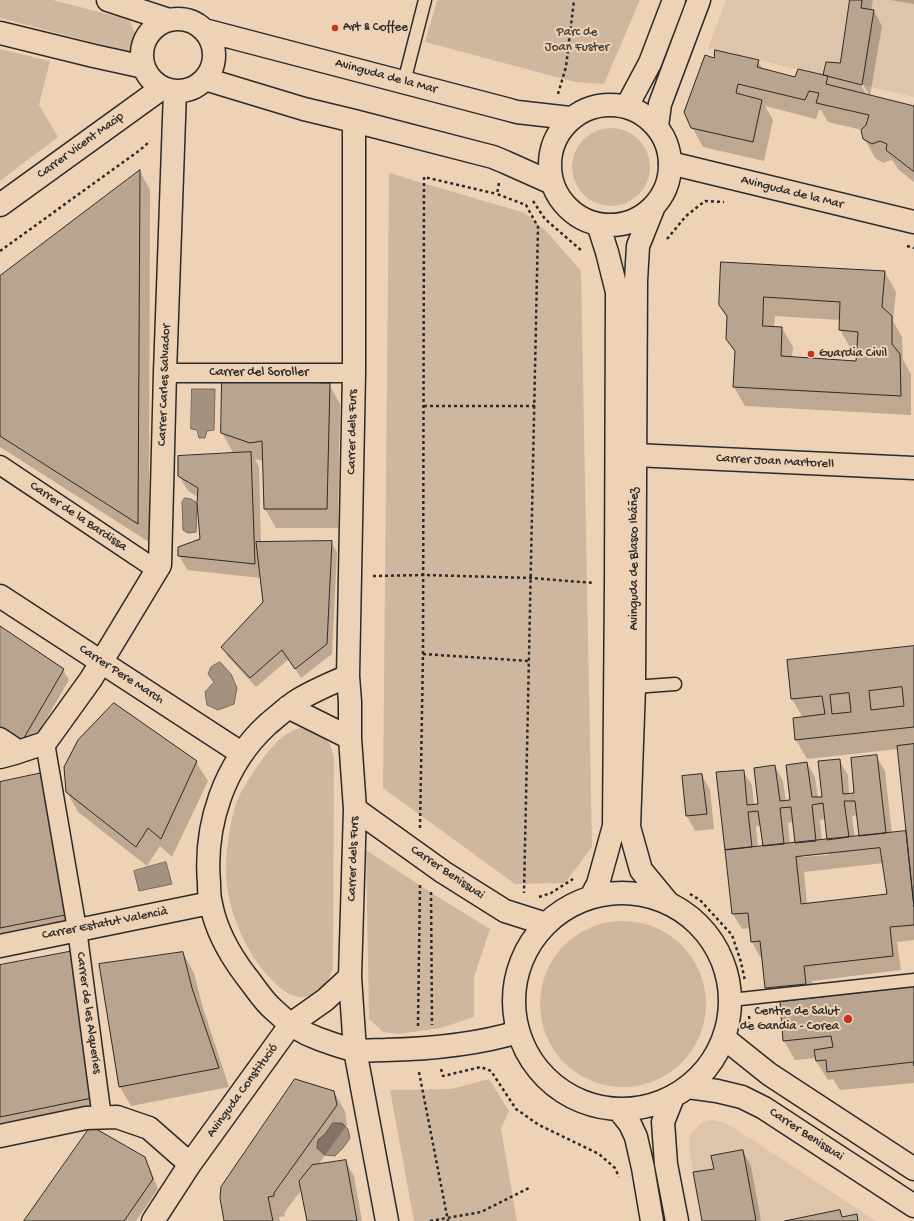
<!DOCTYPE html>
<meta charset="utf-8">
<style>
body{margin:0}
canvas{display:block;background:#eed2b5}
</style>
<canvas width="914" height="1221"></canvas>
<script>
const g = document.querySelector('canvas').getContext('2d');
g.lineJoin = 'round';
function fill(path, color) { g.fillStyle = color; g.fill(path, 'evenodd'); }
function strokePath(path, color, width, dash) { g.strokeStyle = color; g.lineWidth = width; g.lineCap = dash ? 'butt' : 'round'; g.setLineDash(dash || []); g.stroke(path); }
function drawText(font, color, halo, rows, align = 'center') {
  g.font = font + ' "Gochi Hand",sans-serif'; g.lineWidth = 4; g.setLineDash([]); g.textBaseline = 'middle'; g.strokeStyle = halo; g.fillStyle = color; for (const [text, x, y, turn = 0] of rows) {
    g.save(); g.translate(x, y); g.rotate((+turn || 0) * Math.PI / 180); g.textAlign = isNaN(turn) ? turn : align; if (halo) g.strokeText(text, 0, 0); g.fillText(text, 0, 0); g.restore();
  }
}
const built = new Path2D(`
 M726,0H914V97L708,48Z
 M713,1120L723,1122L734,1128L876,1221H702L689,1149V1138L694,1130L703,1122Z`);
const green = new Path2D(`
 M0,0H53L130,20L135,34L130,52L0,18Z
 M437,0H640L604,84L575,82L425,42Z
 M0,49L50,61L39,105L58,137L0,181Z
 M572 167a39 39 0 1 1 78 0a39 39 0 1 1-78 0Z
 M389,173L525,213L547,232L581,271L592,847L565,883L515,884L383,788Z
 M300,728C320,732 330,736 334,758L333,968C329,981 323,992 309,996C294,1000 284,992 274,982C247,956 229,915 226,877C225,856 230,815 239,796C244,786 250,777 256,768C268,752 280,733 300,728Z
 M366,850L438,897L490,929L474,977V1017L441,1028L398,1034L383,1032L369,1019Z
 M540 1004a83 83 0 1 1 166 0a83 83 0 1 1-166 0Z
 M489,1079L509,1111L501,1129L517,1221H414L390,1090L451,1089Z`);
const water = new Path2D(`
 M192,389H215L214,430L207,431L205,438H199L197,430L191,429Z
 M185,498L191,499L197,503L196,532L188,533L183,530L182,502Z
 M220,662L231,674L237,688L234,704L218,710L207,705L205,692L214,682L208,674L211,667Z
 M166,862L172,884L139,891L134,871Z
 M333,1123H342L348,1129L350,1138L343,1148L335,1156L325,1155L317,1148L318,1140L325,1134Z`);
const shadow = new Path2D(`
 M851,0H873L871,10L874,11L882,26L870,96L914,107V182L898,169L893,161L891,160L883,163L875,158L864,138L862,130L828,122L821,110H819L816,119L765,106L773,120L764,161L703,147L692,127L714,59L758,61L763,70L796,78L825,76L841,64ZM860,80L869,95H867L858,81Z
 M890,0H914V4Z
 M140,171L150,190L149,542L0,447V278Z
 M885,272L896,292L893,321L902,337L903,360L911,374V415L745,406L734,387L736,354L727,338L728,320L720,305ZM775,316L840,320V330L851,349L858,350L857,362L792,357L793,347L782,328H774Z
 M329,384L340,404L338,528H276L265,509L264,461L255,459L259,467L261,543L331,542L337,552L332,654L301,678L289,659L256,687L228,657L223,647L264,602L261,578L187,570L179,555L201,540L198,497L188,491L179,476L234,454L222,433Z
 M0,627L63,670L69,680L27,752L0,735Z
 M914,647V940L897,942L901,970L812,981L814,999L914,988V1083L840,1090L833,1079L828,1080L816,1061V1058L795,1060L784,1041L781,1002L775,1003L766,988L763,956L760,957L752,942L751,928L742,929L733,914L717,773L743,771L752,785L754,805H759L775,766L783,781L786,802L791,801L807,763L815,777L818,798H824L839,760L848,775L849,794H855L876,756L885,771L892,834L907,832L898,749L807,759L796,740L803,718L792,699ZM858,815L861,837L855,838L852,816ZM826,819L828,840L822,841L820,820ZM793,822L796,844L790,845L788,823ZM756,826H761L764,847L758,848ZM829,853V855L802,857V855ZM884,863L888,895L807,904L804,872Z
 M196,762L208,781L172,857L160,846L147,866L78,812L67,792Z
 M41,774L70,925L0,939V783Z
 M702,775L710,790L714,829L695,831L687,816L683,777Z
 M183,953L194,973L203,1008L229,1087L131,1106L120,1087L100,965Z
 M0,967L97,1107L0,1128Z
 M334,1092L345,1111L347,1125L318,1165L345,1161L354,1176L362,1221H308L302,1189L284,1213L285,1216L279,1217L280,1221H225Z
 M743,1151L751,1166L761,1221H703L715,1169Z
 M144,1157L150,1168L158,1189L136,1221H25Z`);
const building = new Path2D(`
 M850,0H862L861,8L874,10L862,85L823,75L826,62L840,63Z
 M715,50L759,60L757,67L795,77L798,69L828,76L826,84L914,106V171H913L886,150L887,144L880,141L872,144L863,139L861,130L866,125L869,115L816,103L819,93L809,91L805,100L738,84L736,93L762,100L753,142L691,128L684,112L705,55L714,58Z
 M140,170L138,524L0,436V276Z
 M721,262L885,271L882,307L892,316V344L900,354L901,396L733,387L735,351L726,339L727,316L719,305ZM764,297L840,302L839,330L858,332L856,361L781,356L782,327L763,326Z
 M222,380L330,383L327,509H264L262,441L250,443L221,433Z
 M251,452L255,564L178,556V547L200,539L197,503L198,488L178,476V456Z
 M332,541L327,644L295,669L282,650L250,678L221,647L263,602L256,542Z
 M0,626L64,669L21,743L0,729Z
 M914,646V727L795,740L793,718L825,714L822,696L791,699L787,660ZM902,687L904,706L871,710L869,691ZM849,693L851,712L832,714L830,695Z
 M114,703L197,761L161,839L148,828L136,847L66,792L64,767L78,740Z
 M914,744V907L897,746Z
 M877,755L886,833L859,836L855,801H844L849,837L827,840L823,803L812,805L816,841L795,843L791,807L780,808L784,844L763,846L758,811L748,812L752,847L725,850L716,772L744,770L747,805L758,804L754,768L775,765L780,801L790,800L786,765L807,762L812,797H822L818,761L840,759L843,794L854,793L851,758Z
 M42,773L65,915L0,928V782Z
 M702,774L707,814L686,816L682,776Z
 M906,831L914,907V925L890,927L893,956L804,966L806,984L765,988L760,941L751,942L748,913L732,914L725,850ZM880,848L887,894L801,904L796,857Z
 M79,950L92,1098L0,1117V965Z
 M183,952L192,988L219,1068L119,1087L99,964Z
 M914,987V1066L913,1062L827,1072L826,1060L816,1061L814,1050L833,1047L831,1036L783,1041L780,1002Z
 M295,1079L334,1091L337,1105L274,1193V1196L268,1197L273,1221H224L220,1198L221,1187Z
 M91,1126L145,1157L153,1179L124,1221H24Z
 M743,1150L756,1221H702L693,1172L714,1169L711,1156Z
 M346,1160L357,1221H307L299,1181L312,1165Z
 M840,1210L842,1217L857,1214L858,1221H785Z`);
const path = new Path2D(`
 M558,94L566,67L574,0
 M499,183L497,194L526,205L538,227L524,893
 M533,201L545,219L582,251
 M667,239L686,216L705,201L724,202
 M907,246L914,248
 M0,251L140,150L150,141
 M424,406H535
 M373,576L423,575L531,578L594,583
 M423,654L529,661
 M420,828L423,654L424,177L497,194
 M431,892L432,1025
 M690,894L700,900L732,935L741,962L745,981
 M539,897L551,893L573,879
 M749,1016L750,1029
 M418,1026L420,885
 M441,1069L443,1076L481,1067L491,1071L516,1109L539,1125L599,1154L615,1168L619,1177
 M419,1072L448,1221
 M430,1221L481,1212L531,1187`);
const service = new Path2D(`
 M404,82L425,0
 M634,687L675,684
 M731,1000L914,980`);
const pedestrian = new Path2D(`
 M165,373H354
 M0,465L157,570
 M0,737L21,751
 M45,743L77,929L102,1118`);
const minor = new Path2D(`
 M108,0L169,20
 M142 55a36 36 0 1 1 72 0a36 36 0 1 1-72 0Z
 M204,30L506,109L517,112L570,118
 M0,33L94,56L144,67
 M205,79L304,109L354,121L493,157L505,162L552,183
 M354,121V373L348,676C332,683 315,690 300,699C288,706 278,716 268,724C224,764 204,825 209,883C209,890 209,897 211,904C216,930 230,955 246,976C255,987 263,1001 274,1010C286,1022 302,1033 319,1039C330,1043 343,1048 354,1050C364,1051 375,1050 385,1050C430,1049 475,1045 518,1032
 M670,163L914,222
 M0,205L162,88
 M635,455L914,468
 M0,596L241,753
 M348,676L350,702V738
 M288,707L350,738L355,809L350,977L355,1050L387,1221
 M0,757L15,753L45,743L91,679L160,565L165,373L175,91
 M355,809L443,872L505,911L546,924
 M0,946L210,903
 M0,1136L86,1118L117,1117L149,1128L190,1164
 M153,1221L190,1164L291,1024L325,1000L350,977`);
const tertiary = new Path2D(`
 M724,1038L769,1074L914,1169
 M688,1087L717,1091L742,1097L764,1108L914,1206`);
const secondary = new Path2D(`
 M550 165a60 60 0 1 1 120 0a60 60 0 1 1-120 0Z
 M627,106L650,63L674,0
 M657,126L660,104L699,0
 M654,206L638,246L636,281L634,687L629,827L641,870L669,904
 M514 1001a108 108 0 1 1 216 0a108 108 0 1 1-216 0Z
 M591,897L598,884L614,826L616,584L617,292L607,252L598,224
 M673,1097L663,1122L666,1164L677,1221
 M619,1110L630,1124L636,1137L643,1168L652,1221`);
const markers = [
 [335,28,4,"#c8321e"],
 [811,354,4,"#c8321e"],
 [848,1019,5,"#c8321e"]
];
const poiNames = [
 ["Art & Coffee",343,28],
 ["Guardia Civil",819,354],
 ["Centre de Salut",839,1012,"right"],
 ["de Gandia - Corea",839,1027,"right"]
];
const parkNames = [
 ["Parc de",577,33],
 ["Joan Fuster",577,48]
];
const streetNames = [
 ["Avinguda de la Mar",386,77,15],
 ["Carrer Vicent Macip",81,146,-36],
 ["Avinguda de la Mar",792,193,14],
 ["Carrer del Soroller",259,373],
 ["Carrer Carles Salvador",165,385,-88],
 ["Carrer dels Furs",353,432,-89],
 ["Carrer Joan Martorell",775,462,3],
 ["Carrer de la Bardissa",78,517,34],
 ["Avinguda de Blasco Ibáñez",635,559,-90],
 ["Carrer Pere March",121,675,33],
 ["Carrer dels Furs",354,859,-88],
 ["Carrer Benissuai",447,873,34],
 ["Carrer Estatut Valencià",105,924,-11],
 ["Carrer de les Alqueries",88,1013,82],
 ["Avinguda Constitució",243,1091,-54],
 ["Carrer Benissuai",806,1135,33]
];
fill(built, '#dec4aa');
fill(green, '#cfb79f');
fill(water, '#a49281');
strokePath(water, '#74695f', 1);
fill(shadow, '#0003');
fill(building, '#b8a48f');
strokePath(building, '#2b2b2b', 1);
strokePath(service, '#2b2b2b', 15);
strokePath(pedestrian, '#2b2b2b', 21);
strokePath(minor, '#2b2b2b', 25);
strokePath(tertiary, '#2b2b2b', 25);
strokePath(secondary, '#2b2b2b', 25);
strokePath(path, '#2b2b2b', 2.5, [3, 3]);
strokePath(service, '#eed2b5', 12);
strokePath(pedestrian, '#eed2b5', 18);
strokePath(minor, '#eed2b5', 22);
strokePath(tertiary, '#eed2b5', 22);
strokePath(secondary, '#eed2b5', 22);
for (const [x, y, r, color] of markers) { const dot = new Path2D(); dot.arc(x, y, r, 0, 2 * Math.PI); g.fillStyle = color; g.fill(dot); strokePath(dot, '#eed2b5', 1.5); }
drawText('13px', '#2b2b2b', '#eed2b5', poiNames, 'left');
drawText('13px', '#44403c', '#eed2b5', parkNames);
drawText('13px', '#2b2b2b', '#eed2b5', streetNames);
</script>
